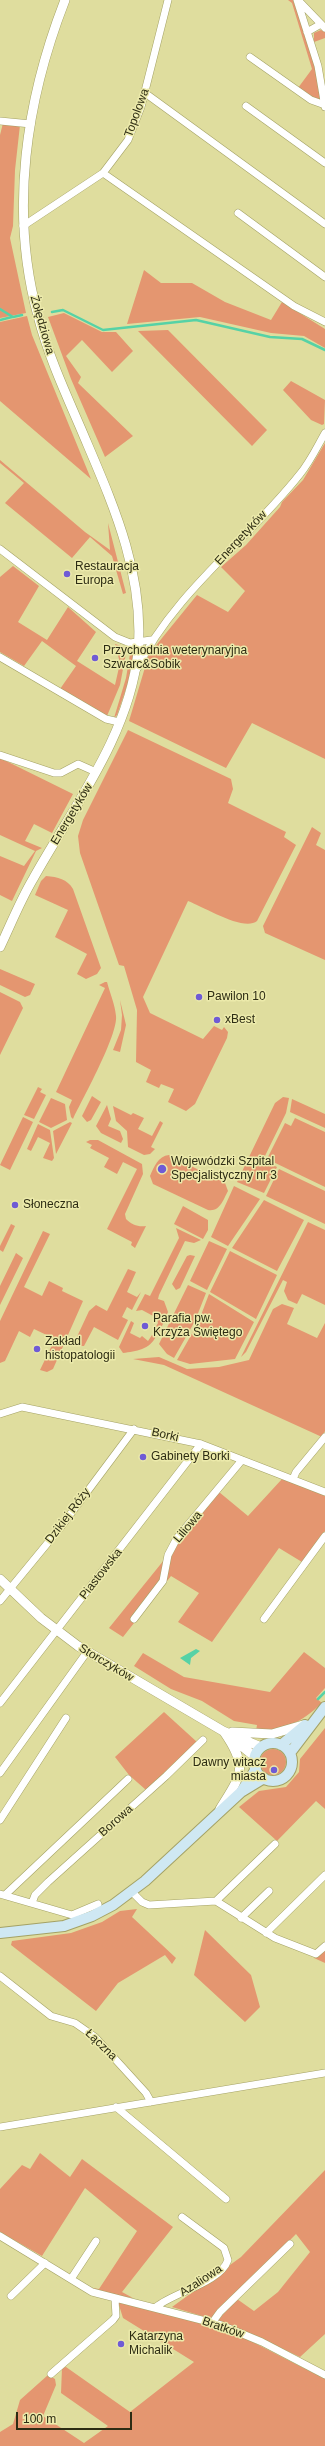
<!DOCTYPE html>
<meta charset="utf-8">
<style>
body{margin:0}
#map{position:relative;width:325px;height:2446px;overflow:hidden;background:#dfdd9e;font-family:Arial,sans-serif}
canvas{display:block}
.scale{position:absolute;left:16px;top:2412px;width:116px;height:18px;box-sizing:border-box;border:2px solid #2d2c13;border-top:0;padding-left:5px;font-size:12px;line-height:14px;white-space:nowrap;color:#2d2c13;-webkit-text-stroke:3px #eceaab;paint-order:stroke}
</style>
<div id="map">
<canvas width="325" height="2446"></canvas>
<div class="scale">100 m</div>
</div>
<script>
const g = document.querySelector('canvas').getContext('2d');
g.lineJoin = 'round';
function fill(path, color) { g.fillStyle = color; g.fill(path, 'evenodd'); }
function strokePath(path, color, width, dash) { g.strokeStyle = color; g.lineWidth = width; g.lineCap = dash ? 'butt' : 'round'; g.setLineDash(dash || []); g.stroke(path); }
function drawText(font, color, halo, rows, align = 'center') {
  g.font = font + ' Arial,sans-serif'; g.lineWidth = 3; g.setLineDash([]); g.textBaseline = 'middle'; g.strokeStyle = halo; g.fillStyle = color; for (const [text, x, y, turn = 0] of rows) {
    g.save(); g.translate(x, y); g.rotate((+turn || 0) * Math.PI / 180); g.textAlign = isNaN(turn) ? turn : align; if (halo) g.strokeText(text, 0, 0); g.fillText(text, 0, 0); g.restore();
  }
}
const green = new Path2D(`
 M288,0H293L314,60L320,99L318,100L298,88L312,69L292,3Z
 M321,30L325,32V38L314,42V33Z
 M3,123L20,125L15,170L13,226L10,238L26,313L0,318V135Z
 M144,270L161,283H192L225,302L271,320L282,302L325,329V348L304,336L271,333L200,317L127,324Z
 M64,313L102,332H116L133,351L112,372L82,340L66,356L81,377L78,383L133,436L105,457L71,379L48,317Z
 M27,316L32,335L91,479L0,401V322Z
 M168,330L267,430L252,446L138,331Z
 M291,381L325,400L324,424L322,425L311,420L283,390Z
 M325,443V759L252,723L226,768L129,721L149,654L197,595L228,612L245,591L221,567L246,545L280,507L282,502L303,480Z
 M0,460L85,532L110,550L108,523L126,593L123,594L112,556L90,537L72,558L5,503L24,483L0,463Z
 M13,566L39,586L18,622L47,640L68,607L96,632L77,661L115,685L120,663L115,644L127,648L120,685L107,716L60,689L76,666L42,641L24,666L0,652V577Z
 M131,648L134,652L128,683L117,715L114,718L126,678Z
 M128,730L231,779L233,789L228,803L286,832L284,837L296,845L257,921C244,932 204,907 188,901L143,997L150,1013L203,1039L214,1026L222,1030L224,1027L228,1032L227,1038L195,1104L186,1111L168,1102L174,1089L161,1084L159,1088L146,1082L151,1070L136,1062L137,1010L124,966L119,965L80,853L78,836L83,820Z
 M0,758L73,794L52,833L34,824L25,841L42,848L36,851L12,901L0,895V856L24,866L35,851L0,835Z
 M312,827L321,833L316,845L325,850V960L265,933L263,926Z
 M46,876C58,877 67,879 73,889L101,968L97,974L86,979L77,974L87,954L55,937L68,910L35,895L41,881Z
 M0,969L35,984L30,995L25,997L0,985Z
 M105,982H107C110,993 115,1005 116,1016C118,1035 83,1098 73,1119L71,1117L69,1107L72,1100L56,1092L105,988L99,985Z
 M0,992L20,1002L23,1008L0,1055Z
 M120,1000L126,1025L120,1052L113,1050L121,1030L122,1015Z
 M38,1087L42,1089L40,1092L46,1095L34,1119L24,1115Z
 M92,1096L101,1102L91,1120L87,1122L82,1116Z
 M283,1097L289,1098L286,1113L263,1160L277,1167L264,1193L237,1182L275,1103Z
 M51,1098L65,1104L67,1120L51,1128L39,1122Z
 M292,1099L325,1114V1128L290,1112Z
 M107,1105L111,1119L108,1126L120,1131L123,1139L121,1143L101,1133L96,1126Z
 M113,1106L131,1115L133,1113L144,1118L138,1129L152,1136L160,1121L163,1123L151,1147L155,1149L150,1154L144,1155L128,1147L127,1131L116,1121Z
 M23,1117L33,1122L10,1170L0,1165Z
 M295,1118L325,1132V1187L267,1159L285,1123L291,1126Z
 M70,1122L72,1123L56,1154L53,1131Z
 M38,1124L50,1130L54,1158L52,1161L43,1158L50,1143L38,1137L31,1151L27,1149Z
 M90,1140H98L142,1164L143,1174L125,1214L126,1219C132,1225 138,1227 146,1226L135,1248L131,1245L132,1242L107,1229L137,1169L123,1162L117,1174L104,1167L109,1158L90,1148L92,1145L86,1142Z
 M169,1155L225,1183L228,1191C223,1200 220,1212 208,1210L153,1184L150,1176C154,1167 158,1156 169,1155Z
 M279,1169L325,1191V1224L266,1196Z
 M234,1186L260,1199L228,1246L211,1237Z
 M264,1200L304,1220L277,1271L232,1248Z
 M183,1206L208,1220V1230L203,1239L174,1224Z
 M308,1222L325,1230V1305L302,1294L297,1304L288,1300L284,1291L287,1282L283,1280L246,1352L241,1357Z
 M11,1224L15,1226L3,1252L0,1250V1246Z
 M176,1228L201,1240L194,1243L185,1241L159,1295L158,1299L164,1301L168,1312L159,1333L154,1330L158,1323L157,1318L142,1310L136,1311L145,1294L150,1296L179,1238Z
 M43,1231L50,1234L24,1287L42,1296L49,1281L63,1288L62,1291L83,1301L53,1369L47,1372L40,1370L55,1339L34,1329L30,1337L19,1331L5,1361L0,1363V1321Z
 M209,1241L227,1249L207,1290L190,1281Z
 M230,1251L277,1275L256,1319L210,1292Z
 M16,1253L23,1258L0,1305V1286Z
 M190,1255L195,1256L180,1288L176,1290L172,1284L187,1256Z
 M128,1269L136,1272L127,1292L137,1297L141,1292L132,1310L127,1307L122,1317L128,1320L118,1340L94,1327L84,1346H79L75,1341L89,1311L96,1305L107,1311Z
 M188,1285L206,1293L195,1321L174,1358L167,1354L159,1344Z
 M209,1294L254,1322L235,1359L190,1364L177,1360L198,1323Z
 M282,1304L294,1308L287,1324L317,1338L325,1323V1431L322,1437L164,1365L133,1359L159,1357L187,1369L219,1367L249,1360L273,1309Z
 M131,1321L134,1323L130,1333L140,1338L142,1336L148,1341L152,1335L156,1336C150,1350 136,1351 123,1353L119,1347Z
 M282,1479L325,1495V1531L302,1562L279,1548L212,1642L178,1622L199,1593L171,1576L123,1637L109,1628L219,1492L248,1516Z
 M304,1652L325,1668V1688L316,1698L322,1703C300,1723 286,1730 256,1731L257,1725L234,1721L202,1701L171,1689L134,1666L143,1653L184,1677L270,1692Z
 M164,1712L197,1742L146,1790L129,1775L115,1757Z
 M325,1728V1809L316,1801L277,1841L239,1807L259,1791L286,1787L299,1772L300,1759Z
 M260 1762a13 13 0 1 1 26 0a13 13 0 1 1-26 0Z
 M137,1909L132,1917L176,1958L172,1964L165,1955L118,1983L96,2011L11,1945L12,1941L71,1933L102,1922L120,1911Z
 M205,1930L251,1975L260,2007L245,2022L194,1975Z
 M325,1949V1963L314,1958Z
 M40,2153L70,2177L82,2159L173,2227L122,2292L133,2298L105,2294L93,2288L99,2289L137,2231L85,2188L42,2256L0,2232V2189L22,2165L30,2169Z
 M325,2170V2334L300,2357L244,2331L217,2321L237,2299L254,2311L278,2292L310,2252L296,2234L212,2319L172,2307L241,2257Z
 M118,2302L160,2311L243,2337L325,2379V2446H0V2432L13,2424L20,2400L48,2375L55,2379L56,2385L43,2416L84,2443L108,2426L61,2393L62,2368L66,2367L130,2412L194,2362L123,2318Z`);
const water = new Path2D(`
 M196,1649L200,1651L191,1658L190,1665L180,1658Z`);
const stream = new Path2D(`
 M0,309L13,317L22,315
 M52,312L63,310L103,330L196,320L270,337L302,339L325,350
 M0,320L12,317
 M318,1699L325,1692`);
const minor = new Path2D(`
 M297,0L318,66L325,107
 M298,0L325,28
 M307,32L321,24
 M250,57L311,100L325,105
 M145,93L325,224
 M246,106L325,163
 M0,121L31,124
 M103,173L294,306L325,322
 M238,213L325,277
 M23,226L103,173L128,140L141,107L168,0
 M0,549L115,637L130,643L151,640
 M0,657L106,719L119,722
 M137,669C173,594 249,539 300,474C310,462 317,447 325,433
 M0,755L54,773H61L78,764L96,772
 M0,1414L22,1407L201,1444L325,1492
 M293,1479L296,1472L325,1437
 M0,1601L60,1528L134,1429
 M134,1619L163,1581L168,1555L177,1538L242,1460
 M264,1619L325,1536
 M0,1703L201,1444
 M0,1773L87,1652
 M0,1820L66,1718
 M132,1892L142,1902L149,1905L216,1901L275,1938L316,1954L325,1946
 M0,1894L72,1915L98,1904
 M5,1895L128,1779
 M216,1901L275,1844
 M32,1903L35,1895L48,1882L166,1776L203,1740
 M241,1918L269,1891
 M266,1933L325,1875
 M0,1976L51,2016L75,2023L95,2037L146,2093L151,2102
 M116,2107L226,2199
 M0,2127L325,2073
 M0,2236L92,2292L221,2325L262,2342L325,2375
 M71,2279L96,2241
 M11,2296L45,2263
 M156,2307C174,2292 220,2283 228,2260L224,2248L182,2217
 M212,2323L220,2312L290,2244
 M51,2374L113,2320L116,2316L115,2299`);
const tertiary = new Path2D(`
 M0,947C11,924 20,901 33,879C73,807 129,736 138,652C145,572 111,500 81,429C65,392 48,355 38,316C9,211 26,100 65,0
 M0,1579L41,1618L78,1646L223,1731L261,1747
 M232,1732L272,1734L303,1725
 M233,1739L255,1757
 M220,1809C241,1775 249,1768 224,1732`);
const secondary = new Path2D(`
 M254 1762a19 19 0 1 1 38 0a19 19 0 1 1-38 0Z
 M281,1745L305,1725
 M290,1753L325,1707
 M241,1792L256,1769
 M0,1933L64,1926L92,1916L113,1905L145,1881L241,1792L264,1778`);
const markers = [
 [67,574,4,"#6f5bd5"],
 [95,658,4,"#6f5bd5"],
 [199,997,4,"#6f5bd5"],
 [217,1020,4,"#6f5bd5"],
 [162,1169,5,"#6f5bd5"],
 [15,1205,4,"#6f5bd5"],
 [145,1326,4,"#6f5bd5"],
 [37,1349,4,"#6f5bd5"],
 [143,1457,4,"#6f5bd5"],
 [274,1770,4,"#6f5bd5"],
 [121,2344,4,"#6f5bd5"]
];
const streetNames = [
 ["Topolowa",137,113,-70],
 ["Żołędziowa",42,325,74],
 ["Energetyków",241,538,-47],
 ["Energetyków",72,814,-59],
 ["Borki",165,1435,13],
 ["Dzikiej Róży",68,1516,-53],
 ["Liliowa",188,1527,-50],
 ["Piastowska",101,1574,-52],
 ["Storczyków",106,1663,31],
 ["Borowa",116,1821,-42],
 ["Łączna",101,2045,44],
 ["Azaliowa",201,2281,-33],
 ["Bratków",223,2328,19]
];
const poiNames = [
 ["Restauracja",75,567],
 ["Europa",75,581],
 ["Przychodnia weterynaryjna",103,651],
 ["Szwarc&Sobik",103,665],
 ["Pawilon 10",207,997],
 ["xBest",225,1020],
 ["Wojewódzki Szpital",171,1162],
 ["Specjalistyczny nr 3",171,1176],
 ["Słoneczna",23,1205],
 ["Parafia pw.",153,1319],
 ["Krzyża Świętego",153,1333],
 ["Zakład",45,1342],
 ["histopatologii",45,1356],
 ["Gabinety Borki",151,1457],
 ["Dawny witacz",266,1763,"right"],
 ["miasta",266,1777,"right"],
 ["Katarzyna",129,2337],
 ["Michalik",129,2351]
];
fill(green, '#e49670');
fill(water, '#56d2a6');
strokePath(stream, '#56d2a6', 2.5);
strokePath(minor, '#a4a265', 8);
strokePath(tertiary, '#a4a265', 10);
strokePath(secondary, '#a4a265', 12);
strokePath(minor, '#fff', 7);
strokePath(tertiary, '#fff', 9);
strokePath(secondary, '#cfe8f3', 10);
for (const [x, y, r, color] of markers) { const dot = new Path2D(); dot.arc(x, y, r, 0, 2 * Math.PI); g.fillStyle = color; g.fill(dot); strokePath(dot, '#eceaab', 1.5); }
drawText('12px', '#2d2c13', '#eceaab', streetNames);
drawText('12px', '#2d2c13', '#eceaab', poiNames, 'left');
</script>
